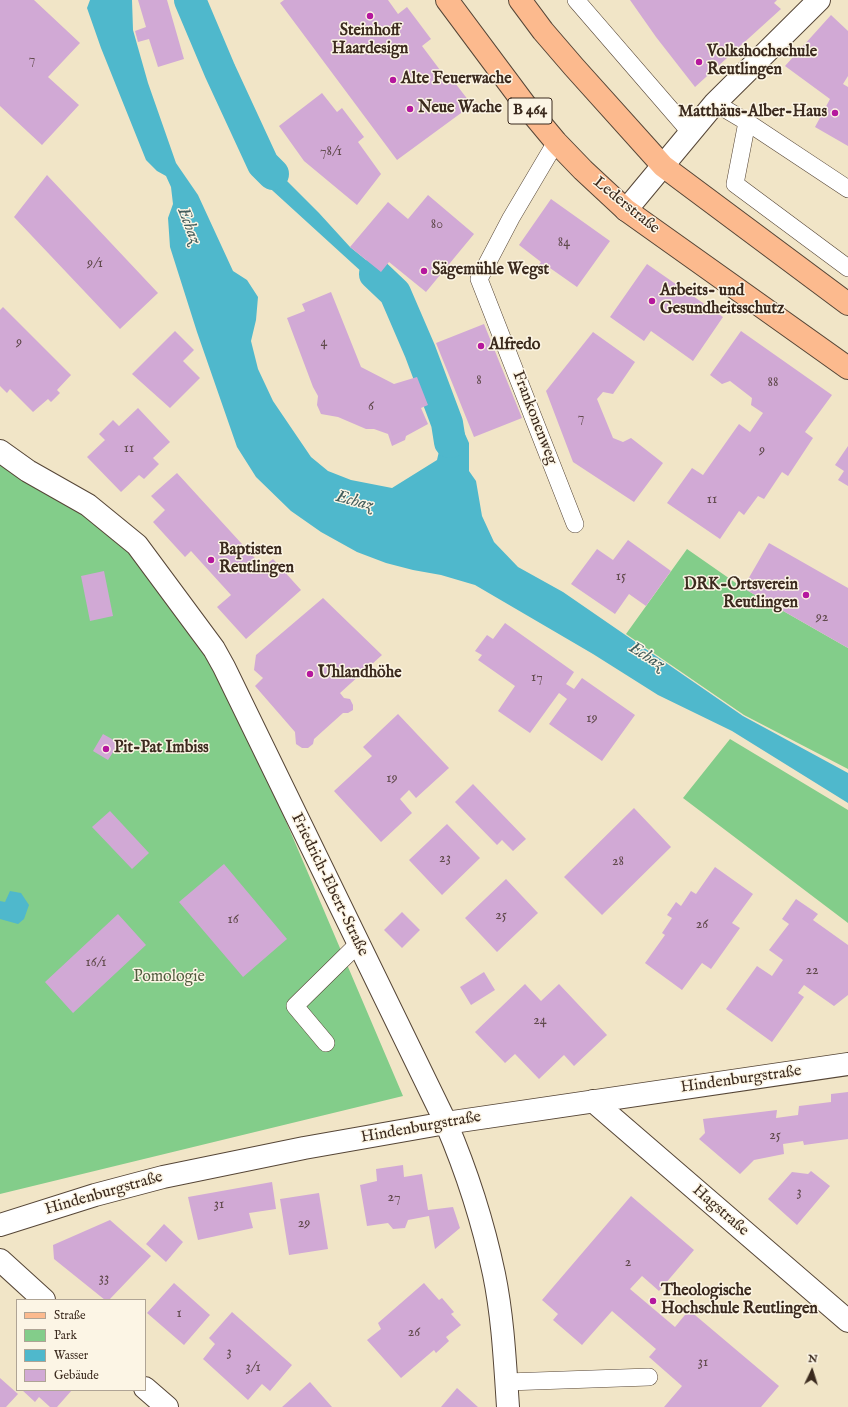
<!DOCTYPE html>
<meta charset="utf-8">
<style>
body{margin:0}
#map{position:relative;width:848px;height:1407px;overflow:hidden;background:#f1e5c7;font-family:"IM FELL English",serif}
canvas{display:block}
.legend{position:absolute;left:16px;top:1299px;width:130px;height:92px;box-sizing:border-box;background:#fcf5e5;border:1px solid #afa495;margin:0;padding:5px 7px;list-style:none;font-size:12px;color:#3b2a1e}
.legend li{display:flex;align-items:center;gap:8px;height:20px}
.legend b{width:20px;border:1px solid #afa495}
.north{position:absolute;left:792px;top:1351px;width:40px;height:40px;-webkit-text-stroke:3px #fcf5e5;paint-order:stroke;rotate:4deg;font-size:11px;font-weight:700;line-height:16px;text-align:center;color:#3b2a1e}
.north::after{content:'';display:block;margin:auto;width:14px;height:18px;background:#3b2a1e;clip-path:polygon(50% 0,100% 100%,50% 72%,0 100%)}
</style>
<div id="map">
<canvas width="848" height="1407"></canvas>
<ul class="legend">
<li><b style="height:5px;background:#fcba8e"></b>Straße</li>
<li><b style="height:11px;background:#83cd8a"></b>Park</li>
<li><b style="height:11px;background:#4fb8cc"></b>Wasser</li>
<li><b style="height:11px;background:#d1a9d5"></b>Gebäude</li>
</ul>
<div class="north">N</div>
</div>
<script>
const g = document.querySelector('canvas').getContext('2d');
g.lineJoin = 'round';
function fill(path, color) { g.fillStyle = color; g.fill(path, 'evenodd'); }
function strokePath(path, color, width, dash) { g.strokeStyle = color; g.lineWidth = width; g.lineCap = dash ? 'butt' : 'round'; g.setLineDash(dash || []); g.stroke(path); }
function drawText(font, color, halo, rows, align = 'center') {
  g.font = font + ' "IM FELL English",serif'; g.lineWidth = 3; g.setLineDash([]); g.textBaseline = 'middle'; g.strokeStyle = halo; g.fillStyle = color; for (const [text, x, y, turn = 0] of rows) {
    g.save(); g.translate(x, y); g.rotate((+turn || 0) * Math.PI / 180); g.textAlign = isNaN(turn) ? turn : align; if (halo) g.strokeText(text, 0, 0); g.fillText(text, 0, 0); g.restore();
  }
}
const green = new Path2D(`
 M0,454L135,546L213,650L403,1096L0,1194Z
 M687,549L743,588L848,648V769L744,715L626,634Z
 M730,739L848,810V923L683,798Z`);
const water = new Path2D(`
 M90,0H132L133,30L148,83L176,163L198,195L233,271L247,280L258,297L256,320L251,341L258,369L273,401L311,457L328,471L351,480L392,488L437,460L440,447L435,412L432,402L448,396L469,443V471L476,481L482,516L494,542L518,567L563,592L743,716L848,773V803L732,731L658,695L593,654L475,585L441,575L413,570L386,563L357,552L321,532L291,511L256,477L237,447L197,332L170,247L168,218L173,204L171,187L166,176L157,171L146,160L101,48L87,8Z
 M179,0H196L197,4L183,9Z
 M208,22L220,59L233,91L250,120L233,126L219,102L191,28Z
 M258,135L268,162L319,213L350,247L381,272L399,284L411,303L390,311L384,297L375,284L262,181L252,167L241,141Z
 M424,336L441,380L425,386L408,342Z
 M10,891L21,893L29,905L24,919L18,924L0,919V901L5,902Z`);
const canal = new Path2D(`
 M190,0L220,71L263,164L273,174
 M375,274L395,293L420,351L447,423L450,442`);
const building = new Path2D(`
 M0,0H34L80,43L48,77L79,105L42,145L0,106Z
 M138,0H167L184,59L158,67L149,39L138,42L135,31L146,27Z
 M284,0H388L398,14L407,7L431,39L422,46L449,82L452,79L472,105L397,160L280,3Z
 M630,0H777L774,3L781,9L695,87L656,37Z
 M831,15L848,31V76L843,84L848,87V146L815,127L830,99L785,66Z
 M322,93L337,112L342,108L364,137L358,142L381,174L357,205L304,161L279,126Z
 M47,175L158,293L120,329L14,217Z
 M428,195L474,234L426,292L389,262L381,272L350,247L388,202L408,219Z
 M551,199L610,241L577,287L550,268L547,273L538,266L541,262L519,245Z
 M647,264L723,317L693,361L651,331L644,341L610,317Z
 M331,292L361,367L394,384L417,377L428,405L421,408L428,424L406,436L405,440L392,446L388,434L374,429H366L338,417L321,414L317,405L318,396L313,387L287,318L305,311L302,304Z
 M3,307L71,375L57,390L60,393L51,402L48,399L33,412L10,389L7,393L0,386V310Z
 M484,324L522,418L474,437L436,343Z
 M175,331L194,350L183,361L200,378L170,408L132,374Z
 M741,331L832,395L805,432L813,438L788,476L782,472L764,499L758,496L744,515L739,511L720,539L667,503L692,468L703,475L739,424L750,432L763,413L751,405L752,398L730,381L722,384L710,375Z
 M593,332L635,362L613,394L603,392L597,399L613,438L623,442L631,438L663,463L634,502L573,462L546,391Z
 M138,408L170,442L153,458L159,464L144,479L139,475L121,492L87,457L105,440L99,434L113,420L119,426Z
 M848,446V486L838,480L844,471L835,465Z
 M177,473L263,567L273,559L301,590L246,639L217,607L231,595L191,551L185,557L153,522L165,510L151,496Z
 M628,540L671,571L646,606L629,594L615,614L571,584L597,549L613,560Z
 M769,543L848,588V648L743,588Z
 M104,571L113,616L90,621L81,576Z
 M323,598L382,655L340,693L344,698L350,699L353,705V710L348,713H343L314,739L313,744L308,748H302L296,744L295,732L255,686L263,678L254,670L256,655Z
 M505,623L574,672L566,684L574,689L582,678L635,715L602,761L549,724L567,699L559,693L530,733L498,711L515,686L478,660L482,655L475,651L487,635L493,639Z
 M398,714L449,768L416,798L409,790L400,799L412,813L381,842L334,791L372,756L363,747Z
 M103,734L119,743L108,760L93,751Z
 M473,784L526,839L513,851L502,840L497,845L455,802Z
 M634,808L671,847L602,915L564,877Z
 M110,811L149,853L132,869L92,827Z
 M447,824L480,858L442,895L409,860Z
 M224,864L287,939L243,977L179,902Z
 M715,867L753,894L732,923L740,928L711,969L702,963L682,990L645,963L665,935L662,933L672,918L667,915L676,902L681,906L691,891L696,894Z
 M506,879L538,913L497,952L465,918Z
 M796,899L818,914L813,920L848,945V995L834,1006L804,985L798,993L804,997L772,1042L726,1009L757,966L772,976L783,960L769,950L789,924L782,919Z
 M402,912L420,930L402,948L384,930Z
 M118,914L146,945L73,1013L45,982Z
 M484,972L495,990L471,1005L460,987Z
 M525,984L541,1001L559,984L607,1035L574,1066L564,1055L539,1079L515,1054L505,1063L475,1032Z
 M848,1092V1139L804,1145L803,1141L783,1144L784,1154L754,1160L740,1174L699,1139L705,1133L703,1119L777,1110L776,1118L798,1115L799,1106L831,1102V1094Z
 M403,1165L404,1177L422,1174L428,1210L453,1207L460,1228L435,1249L429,1216L408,1220L405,1228L393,1229L388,1223L367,1226L360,1185L377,1181L376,1169Z
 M811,1171L830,1186L797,1225L768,1199L792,1172L808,1174Z
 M272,1182L276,1209L249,1213L253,1228L198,1240L188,1197Z
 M319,1193L328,1249L289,1255L280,1199Z
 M631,1196L694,1250L659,1291L642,1276L630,1289L675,1327L689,1310L779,1386L761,1407H664L682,1386L649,1357L656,1349L612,1311L582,1345L553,1320L558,1314L542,1300Z
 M110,1220L151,1256L109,1300H105L54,1259L53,1245Z
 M164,1224L183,1242L166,1262L146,1244Z
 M174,1283L210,1315L184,1345L147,1313Z
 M424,1283L439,1300L442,1298L454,1312L451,1314L461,1325L446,1337L449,1341L436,1353L434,1350L401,1378L367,1340L381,1329L378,1323Z
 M232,1312L292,1365L270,1391L262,1384L248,1400L203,1359L215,1344L209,1338Z
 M0,1378L18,1394L6,1407H0Z
 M310,1382L332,1407H282Z
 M457,1388L478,1407H441Z
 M22,1390H72L57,1407H50L39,1397L35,1402Z`);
const lane = new Path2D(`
 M576,0L691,133
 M715,103L747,122L848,189
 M747,122L735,184L848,268
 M556,142L511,218L479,279L575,524
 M326,1043L295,1006L358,944
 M507,1382L649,1377`);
const street = new Path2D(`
 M626,210L715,103L819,0
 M0,451L28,471L88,505L137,545L214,649L224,667L446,1123C467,1172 483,1222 494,1274C503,1318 505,1363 508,1407
 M593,1101L848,1321
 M0,1225L95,1195L163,1177L304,1148L446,1123L848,1064
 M0,1260L44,1300
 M145,1388L167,1407`);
const primary = new Path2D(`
 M447,0L526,106L556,142L583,170L626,210L848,368
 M520,0L543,31L574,67L663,166L848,304`);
const markers = [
 [370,16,4,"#b5179e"],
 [699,62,4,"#b5179e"],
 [393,80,4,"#b5179e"],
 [410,109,4,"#b5179e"],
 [835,113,4,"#b5179e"],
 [424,271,4,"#b5179e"],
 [652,301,4,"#b5179e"],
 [481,346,4,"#b5179e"],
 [211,560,4,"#b5179e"],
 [806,595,4,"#b5179e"],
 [310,674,4,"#b5179e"],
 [106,749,4,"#b5179e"],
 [653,1301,4,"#b5179e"]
];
const numberNames = [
 ["7",32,60],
 ["78/1",331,152],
 ["80",437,225],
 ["84",564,243],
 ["9/1",95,264],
 ["9",19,343],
 ["4",324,343],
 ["8",479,381],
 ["88",773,383],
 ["6",371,407],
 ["7",581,418],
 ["11",129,449],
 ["9",762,451],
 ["11",712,500],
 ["15",621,577],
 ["92",822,618],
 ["17",537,678],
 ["19",592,719],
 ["19",392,779],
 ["23",445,859],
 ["28",618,862],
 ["25",501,916],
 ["16",233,920],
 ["26",702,925],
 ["16/1",96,963],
 ["22",812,971],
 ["24",540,1021],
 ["25",775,1136],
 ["3",799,1193],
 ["27",394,1198],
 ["31",219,1205],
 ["29",304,1224],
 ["2",628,1263],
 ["33",104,1279],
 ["1",179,1314],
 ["26",414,1333],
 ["3",229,1353],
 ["31",703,1363],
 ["3/1",253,1368]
];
const shields = [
 [530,111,44]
];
const shieldNames = [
 ["B 464",530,111]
];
const poiNames = [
 ["Steinhoff",370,32,"center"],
 ["Haardesign",370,50,"center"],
 ["Volkshochschule",707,53],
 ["Reutlingen",707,71],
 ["Alte Feuerwache",401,80],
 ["Neue Wache",418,109],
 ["Matthäus-Alber-Haus",827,113,"right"],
 ["Sägemühle Wegst",432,271],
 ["Arbeits- und",660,292],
 ["Gesundheitsschutz",660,310],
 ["Alfredo",489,346],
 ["Baptisten",219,551],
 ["Reutlingen",219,569],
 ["DRK-Ortsverein",798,586,"right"],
 ["Reutlingen",798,604,"right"],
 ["Uhlandhöhe",318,674],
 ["Pit-Pat Imbiss",114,749],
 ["Theologische",661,1292],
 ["Hochschule Reutlingen",661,1310]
];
const streetNames = [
 ["Lederstraße",626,206,39],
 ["Frankonenweg",534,418,69],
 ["Friedrich-Ebert-Straße",329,885,64],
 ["Hindenburgstraße",741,1080,-8],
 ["Hindenburgstraße",421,1128,-10],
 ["Hindenburgstraße",104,1194,-16],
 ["Hagstraße",720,1211,41]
];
const parkNames = [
 ["Pomologie",169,978]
];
const waterNames = [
 ["Echaz",188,226,69],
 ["Echaz",354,502,15],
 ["Echaz",646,657,32]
];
fill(green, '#83cd8a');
fill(water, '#4fb8cc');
strokePath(canal, '#4fb8cc', 32);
fill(building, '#d1a9d5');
strokePath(lane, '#564637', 18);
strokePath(street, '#564637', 24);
strokePath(primary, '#564637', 24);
strokePath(lane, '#fff', 17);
strokePath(street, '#fff', 22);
strokePath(primary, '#fcba8e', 22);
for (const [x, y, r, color] of markers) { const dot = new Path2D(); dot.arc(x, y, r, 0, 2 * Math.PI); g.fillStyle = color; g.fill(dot); strokePath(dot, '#fcf5e5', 1.5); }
drawText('14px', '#604a4c', null, numberNames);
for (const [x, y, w] of shields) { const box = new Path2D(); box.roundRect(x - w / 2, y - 13, w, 26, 3); g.fillStyle = '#fcf5e5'; g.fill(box); strokePath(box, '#3b2a1e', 1); }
drawText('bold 15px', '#3b2a1e', null, shieldNames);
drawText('bold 16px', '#3b2a1e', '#fcf5e5', poiNames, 'left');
drawText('16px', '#3b2a1e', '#fcf5e5', streetNames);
drawText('16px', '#515b3e', '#fcf5e5', parkNames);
drawText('italic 17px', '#425c5b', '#fcf5e5', waterNames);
</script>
